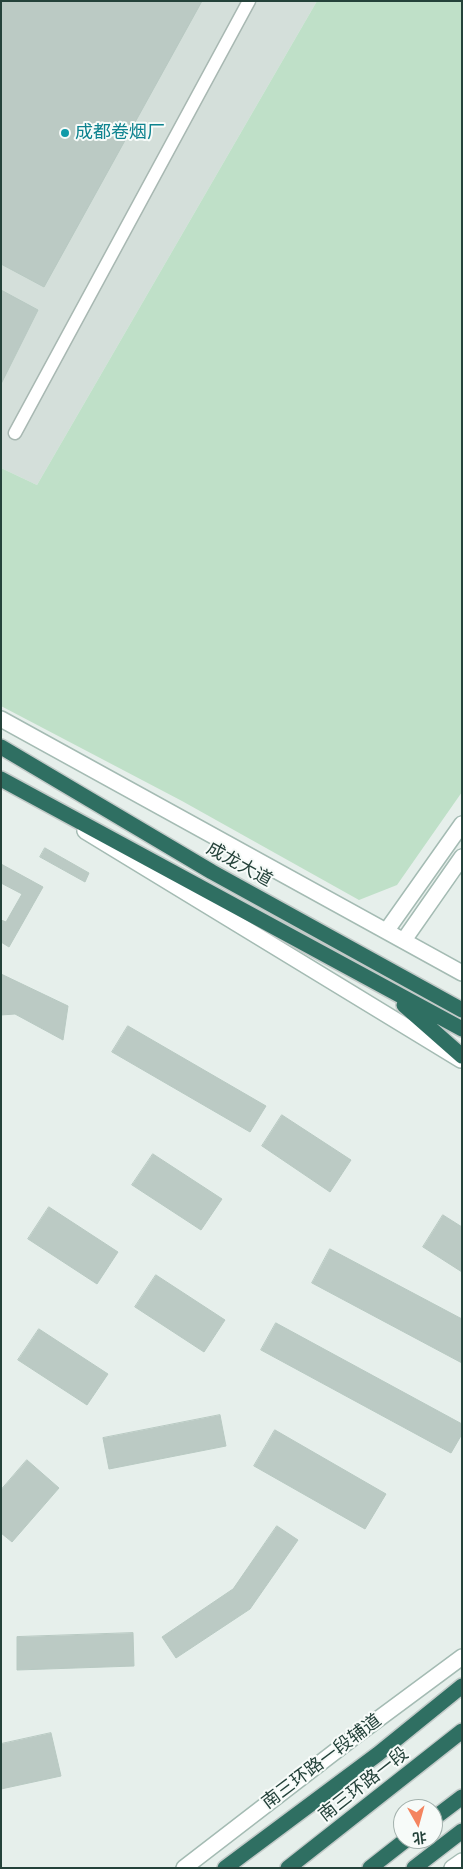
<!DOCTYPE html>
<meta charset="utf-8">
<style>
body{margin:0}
#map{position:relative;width:463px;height:1869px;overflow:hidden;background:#e6efeb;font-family:"Space Grotesk","Noto Sans SC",sans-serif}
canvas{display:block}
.frame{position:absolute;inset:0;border:2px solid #24423a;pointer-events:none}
.north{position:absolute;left:393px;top:1799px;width:50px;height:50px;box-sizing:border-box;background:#f7fbf9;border:1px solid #a3b1ad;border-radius:50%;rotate:173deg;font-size:14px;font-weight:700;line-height:20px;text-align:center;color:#24423a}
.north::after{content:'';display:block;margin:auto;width:18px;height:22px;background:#f4845f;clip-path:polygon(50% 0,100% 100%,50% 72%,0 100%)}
</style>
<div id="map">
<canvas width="463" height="1869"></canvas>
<div class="frame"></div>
<div class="north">北</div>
</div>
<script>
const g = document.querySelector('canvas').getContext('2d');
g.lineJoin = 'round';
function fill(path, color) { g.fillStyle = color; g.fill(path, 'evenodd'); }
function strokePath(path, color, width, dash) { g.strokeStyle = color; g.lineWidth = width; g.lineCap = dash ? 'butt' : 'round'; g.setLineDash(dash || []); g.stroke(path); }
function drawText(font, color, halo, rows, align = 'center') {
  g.font = font + ' "Space Grotesk","Noto Sans SC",sans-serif'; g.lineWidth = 4; g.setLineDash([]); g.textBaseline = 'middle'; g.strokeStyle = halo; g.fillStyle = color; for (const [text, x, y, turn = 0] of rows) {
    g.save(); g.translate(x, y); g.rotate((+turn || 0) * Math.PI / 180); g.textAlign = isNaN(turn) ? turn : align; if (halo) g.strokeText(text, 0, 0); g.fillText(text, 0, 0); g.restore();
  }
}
const built = new Path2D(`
 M1,1H317L37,485L1,468Z`);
const green = new Path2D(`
 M317,1H462V792L397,885L359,900L182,801L1,706V468L37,485Z`);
const building = new Path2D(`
 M1,1H202L44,287L1,264Z
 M1,290L38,310L1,384Z
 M45,848L89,873L85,882L40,857Z
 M1,864L43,887L9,947L1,942V920L6,922L22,894L1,883Z
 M1,974L68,1006L63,1040L15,1014L1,1015Z
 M128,1026L266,1106L250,1132L112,1052Z
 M282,1115L351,1160L330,1192L262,1146Z
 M153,1154L222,1199L201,1230L132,1185Z
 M49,1207L118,1252L97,1284L28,1239Z
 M443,1215L462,1227V1272L423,1247Z
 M330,1249L462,1319V1363L312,1283Z
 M156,1275L225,1320L204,1352L135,1307Z
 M276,1323L462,1424V1434L451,1453L261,1350Z
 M39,1329L108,1374L87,1405L18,1360Z
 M220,1415L226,1446L109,1469L103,1438Z
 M275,1430L386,1494L365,1529L254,1466Z
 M27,1460L59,1488L12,1542L1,1533V1490Z
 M277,1526L298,1540L250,1609L176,1658L162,1637L233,1589Z
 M133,1633L134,1666L17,1670V1637Z
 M51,1733L61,1776L1,1789V1744Z`);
const street = new Path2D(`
 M15,433L249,1`);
const secondary = new Path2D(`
 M1,719L462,973
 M85,831L461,1060
 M387,930L462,824
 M404,940L462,857
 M184,1868L354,1737L462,1657
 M452,1868L462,1861`);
const highway = new Path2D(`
 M1,747L212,872L462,1010
 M1,779L462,1029
 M404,1005L462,1056
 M433,1819L462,1797
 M225,1868L378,1754L462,1686
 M288,1868L462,1731
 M370,1868L407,1839
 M414,1868L462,1831`);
const markers = [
 [65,133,5,"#0f9aa8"]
];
const cultureNames = [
 ["成都卷烟厂",75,133]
];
const streetNames = [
 ["成龙大道",239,865,29],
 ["南三环路一段辅道",322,1762,-37],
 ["南三环路一段",364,1785,-38]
];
fill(built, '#d4dfda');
fill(green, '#bfe0c8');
fill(building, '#bbcac4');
strokePath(building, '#b8c9c2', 1);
strokePath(street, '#a8b8b2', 15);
strokePath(secondary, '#a4bbb3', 18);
strokePath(highway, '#c2cac8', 18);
strokePath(street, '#fff', 12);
strokePath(secondary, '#fff', 15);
strokePath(highway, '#2f6f62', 15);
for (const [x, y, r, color] of markers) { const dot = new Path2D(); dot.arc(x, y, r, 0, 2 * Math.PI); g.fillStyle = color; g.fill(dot); strokePath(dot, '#f7fbf9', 2); }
drawText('18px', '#0d838f', '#f7fbf9', cultureNames, 'left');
drawText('18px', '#24423a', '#f7fbf9', streetNames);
</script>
